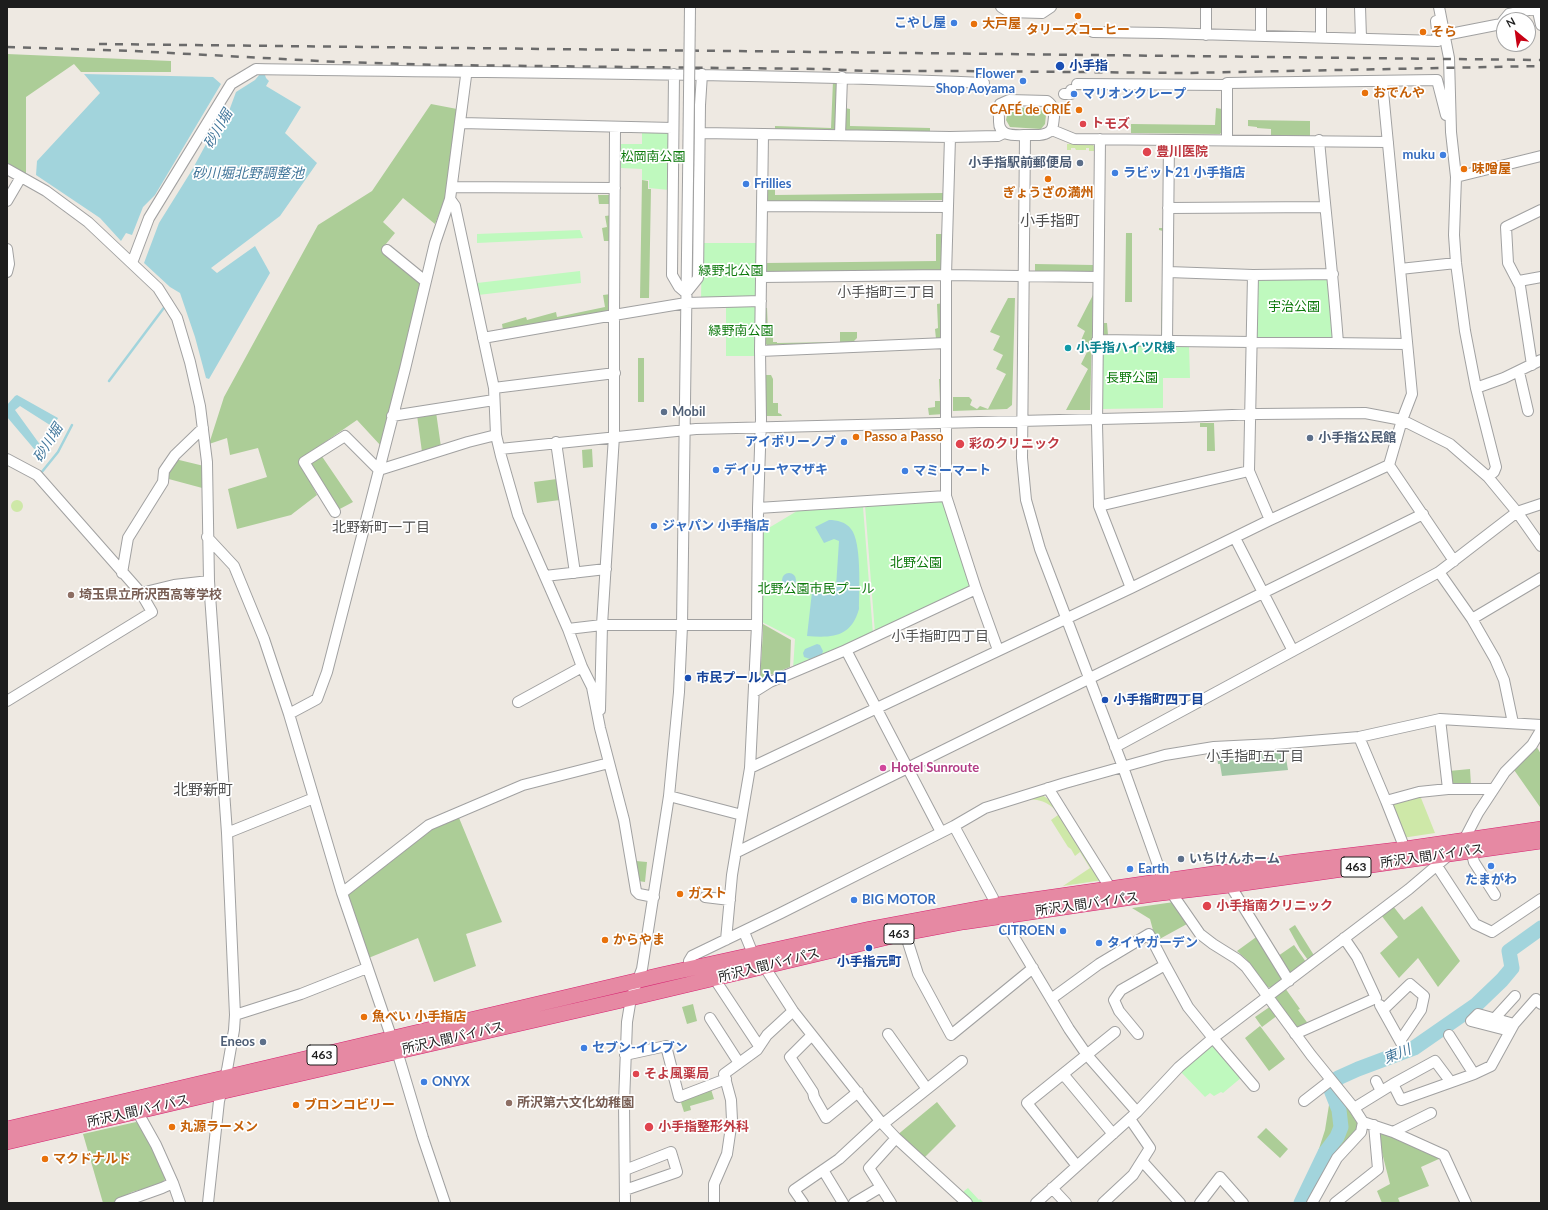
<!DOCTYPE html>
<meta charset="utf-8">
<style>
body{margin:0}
#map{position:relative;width:1548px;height:1210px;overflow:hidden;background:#eee9e2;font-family:Lato,sans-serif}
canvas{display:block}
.frame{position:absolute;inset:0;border:8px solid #1d1d1d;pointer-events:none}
.north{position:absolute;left:1496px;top:12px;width:40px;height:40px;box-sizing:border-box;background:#fff;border:1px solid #a5a5a5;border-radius:50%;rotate:331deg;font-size:11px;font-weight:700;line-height:16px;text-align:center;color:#1d1d1d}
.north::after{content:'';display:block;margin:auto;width:14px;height:18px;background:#c80114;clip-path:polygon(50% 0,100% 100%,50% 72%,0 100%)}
</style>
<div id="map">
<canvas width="1548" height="1210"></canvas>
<div class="frame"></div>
<div class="north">N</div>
</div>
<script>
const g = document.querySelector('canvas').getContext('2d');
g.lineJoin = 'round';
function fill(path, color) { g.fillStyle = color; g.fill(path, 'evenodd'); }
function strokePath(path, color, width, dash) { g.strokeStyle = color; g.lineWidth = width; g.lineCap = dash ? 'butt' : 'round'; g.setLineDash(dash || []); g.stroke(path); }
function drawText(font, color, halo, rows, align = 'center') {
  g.font = font + ' Lato,"Noto Sans JP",sans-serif'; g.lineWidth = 3.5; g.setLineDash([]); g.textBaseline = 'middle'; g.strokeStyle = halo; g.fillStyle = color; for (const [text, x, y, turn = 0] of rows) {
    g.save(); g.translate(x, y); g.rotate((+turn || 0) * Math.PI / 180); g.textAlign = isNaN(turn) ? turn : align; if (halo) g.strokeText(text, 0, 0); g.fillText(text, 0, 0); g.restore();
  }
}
const grass = new Path2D(`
 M1067,144H1092L1095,147V151H1089V148H1086V150H1076L1075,148H1071V150H1067Z
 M11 506a6 6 0 1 1 12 0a6 6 0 1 1-12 0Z
 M1419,793L1435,833L1402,838L1389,803Z
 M1042,795L1053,802L1103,880L1063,886L1090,868L1080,852L1075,856L1071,849L1068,847L1051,820L1058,815L1059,813C1047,802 1043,800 1027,799Z`);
const forest = new Path2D(`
 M7,54L171,61V72H81L74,64L26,97V174L7,166Z
 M833,81H837L835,132L775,130V126L831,128Z
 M431,104L457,109L445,199L435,224L403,198L383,222L395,233L381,250L423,284L381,446L357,420L299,460L317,495L291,515L237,529L228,489L267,477L258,448L230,455L227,438L209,444L224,397L318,225L372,191Z
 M1014,107L1041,109L1046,115L1045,124L1041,129L1010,127L1006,120L1008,111Z
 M845,108L850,109V126L930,128V132L845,130Z
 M1216,108L1222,109V132L1220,134L1131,133V124L1215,125Z
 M1248,120L1310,121V136H1271V129L1257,128V127L1248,126Z
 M642,180L648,181V189H651L649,298H640Z
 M764,180H775V195L943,193V200L764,202Z
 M598,195H611L612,204H599Z
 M613,215L612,241H604L602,228L607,227L605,216Z
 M1159,228H1165L1164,338L1105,337L1102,335V323H1107L1108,335H1161L1163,231L1159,230Z
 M1126,233H1132V302H1125Z
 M936,234H944V270L766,273V263L936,261Z
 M1035,264L1093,265V273H1035Z
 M611,294L612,311L503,330L502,324L526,317L527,320L556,312L557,317L605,307L603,295Z
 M1093,295L1090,410H1066L1088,369L1081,364L1088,350L1079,345L1085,331L1077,326Z
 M1008,298H1015L1012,405L1007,409L953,411V397H969L972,400L970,405L977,409L980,406L988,409L1006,374L996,369L1003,355L993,350L1000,336L990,332Z
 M943,303L944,339H936L935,329L938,328L937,304Z
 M763,308H767L768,332L773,333V342H777V343L838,342V343L767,345L764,342Z
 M840,332H857V338L853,342H840Z
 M638,358H644V402H638Z
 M765,375H771L773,379V403H778V413L781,414L782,416H764Z
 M939,379H942L944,414L929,415L928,408L935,407V401H940Z
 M436,412L441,447L422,452L417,415Z
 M1200,423H1214L1215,451H1207V427H1200Z
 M592,449L593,467L583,468L582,450Z
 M321,455L353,502L336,511L307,464Z
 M175,459L204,466L206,489L165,478Z
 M557,479L560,500L537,503L534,482Z
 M763,624L791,640L790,667L760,679L763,632Z
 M1535,744L1541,754V806L1540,807L1512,767Z
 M1470,769L1471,785L1450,786L1449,771Z
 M457,813L502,922L466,934L476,966L434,982L418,938L366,959L345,894L429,825Z
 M636,861L647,862L645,882L638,881Z
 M1174,902L1187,924L1156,941L1150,919L1132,908Z
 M1393,906L1404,920L1422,906L1460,961L1438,987L1418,958L1399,978L1380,953L1398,937L1381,915Z
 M1295,925L1315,957L1308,960L1300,949L1289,929Z
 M1259,935L1284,979L1273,988L1267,987L1246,959L1237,951Z
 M1294,945L1306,962L1291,975L1278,956Z
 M1285,988L1300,1009L1298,1010L1309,1025L1294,1028L1273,996Z
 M693,1004L697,1021L687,1024L682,1007Z
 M1271,1006L1278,1015L1262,1027L1255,1017Z
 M1260,1026L1285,1059L1269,1071L1245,1038Z
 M710,1086L714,1099L690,1106L691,1110L684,1112L679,1096Z
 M1341,1098L1357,1123V1133L1342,1144L1308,1203H1294L1316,1158L1325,1130L1329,1105Z
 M937,1102L956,1126L923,1159L896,1136Z
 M136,1122L139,1123L153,1146L166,1178L161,1184L132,1192L112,1203H103L83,1134Z
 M1266,1128L1288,1149L1280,1158L1257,1137Z
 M1380,1130L1441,1158L1421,1167L1429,1186L1398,1198L1400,1203H1382L1377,1191L1390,1184L1377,1133Z`);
const cemetery = new Path2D(`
 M1284,746L1288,770L1222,776L1220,764H1218L1216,750Z`);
const park = new Path2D(`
 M642,130L670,131L669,190L649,188V180H642V169L621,168V144H642Z
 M580,230L583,238L477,243V234Z
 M702,243H760L759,300L701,299Z
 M580,271L581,283L478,295L477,283Z
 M1333,274L1332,340L1255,339V276Z
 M726,305H756L755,356H726Z
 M1189,345L1190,378H1163V408L1102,409L1101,346Z
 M945,499L974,588L875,633L865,505Z
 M863,507L873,634L793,669L795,639L762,622V532L797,511Z
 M1212,1042L1242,1077L1223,1093L1221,1092L1214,1096L1210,1093L1205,1097L1180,1071Z
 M968,1188L979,1200L980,1199L984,1203H971L963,1194L964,1191Z`);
const water = new Path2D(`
 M84,74L213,77L221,84L155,195L143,207L132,235L126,233L121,241L100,218L36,175L37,161L100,93Z
 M260,74L265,75L266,78L269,81L266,86L301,107L285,133L317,163L280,216L211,268L217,273L255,246L270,273L209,379L206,378L195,337L180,293L170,287L144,263L159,223L192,170L211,135L229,122V111L236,92L255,80Z
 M17,395L58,418L53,427L20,406L15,410L41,446L35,450L7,417V405L15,396Z
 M829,520C837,520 846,522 851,529C862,542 859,591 859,609C851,637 833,638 807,636L812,592C821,593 832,596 836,587L839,541L834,539L824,543L815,527Z
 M782 580a7 7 0 1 1 14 0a7 7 0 1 1-14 0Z
 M817,644L820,645L823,651L822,654L810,659L804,657L803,653L805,649Z`);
const stream = new Path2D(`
 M109,381L166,305
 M41,473L58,452L72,425`);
const river = new Path2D(`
 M1301,1203L1325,1153L1337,1137L1341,1127L1339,1110L1331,1090L1338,1078L1358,1069L1414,1048L1476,1005L1502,980L1512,968L1509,951L1541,928`);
const minor = new Path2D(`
 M1001,7L1009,12L1042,13L1051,7
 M1261,7V36
 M1321,7V37
 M1360,7L1361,38
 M1439,7L1449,58L1451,132L1456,177L1454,235L1456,263L1465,331L1476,388L1496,467L1494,472L1488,477
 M1537,7L1541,25
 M1504,20L1509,14L1538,8
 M1093,32L1161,33L1438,41L1436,21
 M1206,35V7
 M1445,35L1501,24L1504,20
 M465,73L466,76L450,199L455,206L494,388L496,435L501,456L518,515L568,629L582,667L592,687L600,728L624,820L636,891L639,894L654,897
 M674,74L672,275L679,287L686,293L698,278L700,105L702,74
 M1382,81L1400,269
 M1077,84L1227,85
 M1064,94H1071V90
 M1009,100L1047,101C1053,105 1054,110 1054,117C1053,123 1054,130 1047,133C1042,136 1035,135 1029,135C1015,135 998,138 999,120C999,115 998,109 1000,104Z
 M461,123L673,128
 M615,128L614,315L686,303L761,301
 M1052,130L1074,139L1388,142
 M701,133L950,137L998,136L1004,133
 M840,135L842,77
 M1025,135L1022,458L1026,500L1040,549L1123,767L1164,882L1200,934L1213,944L1237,959L1246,967L1311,1055L1354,1108L1363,1122L1393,1132L1444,1155L1466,1203
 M950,137L946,275V496L976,589L998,650
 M1100,139L1097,424L1099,506L1131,588
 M1227,140V83L1437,80L1446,115
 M1319,140C1325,208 1333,275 1338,343
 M7,169L46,191L88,222L158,288L177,318L190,362L200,406L207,462L209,581L227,833L235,1015L234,1030L227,1070L219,1101L208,1203
 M1456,177L1541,156
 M452,187L615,188
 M7,201L21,177
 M762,206L948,207
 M1168,208L1325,207
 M7,249L9,264L7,272
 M387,250L425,281
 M132,263L149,218L231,84L256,69C499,73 742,73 984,83
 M1168,272L1253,275L1333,274
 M1253,275L1249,471L1270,520
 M761,277L946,275L1098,277
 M1519,281L1541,277
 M483,338L614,315V436L602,625L600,710
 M1097,340L1407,344
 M1167,342L1169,140
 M760,351L946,343
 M1532,365L1520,286L1508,263L1506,227L1541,210
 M1519,372L1528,411
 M494,388L615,373
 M1476,388L1504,378L1541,360
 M392,416L494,400
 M556,442L575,573
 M500,449L696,429L1181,417L1258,414L1365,413L1402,420L1450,444L1488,477L1517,512L1541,546
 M7,459L37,475L141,593L152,612L7,701
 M1389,465L1454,561
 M1099,506L1249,471
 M758,508L946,496
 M335,512L304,462L345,436L379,470L468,442L496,435
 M207,537L234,566L264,639L289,714L342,893L392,1039
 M1235,538L1293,651
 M1439,572L1472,619L1495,659L1504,680L1513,723
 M122,573L128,538L163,482L164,471L175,455L203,428
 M545,576L606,569
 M141,593L174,585L209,581
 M1472,619L1541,578
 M568,629L602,625H757
 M846,650L976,589
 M754,692L770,682L846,650L941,832
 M518,702L582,667
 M289,714L317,699L327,672L405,369L435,243L450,199
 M1440,719L1448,789
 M1359,737L1386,801L1405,849
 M1115,747L1439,572L1517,512L1541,504
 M750,768L1131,588L1270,520L1389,465L1402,420L1412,394L1400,269L1456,263
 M1048,788L1111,889
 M669,796L742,815L732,875L726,940
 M1386,801L1419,792L1448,789H1493
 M742,815L750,768L757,625L758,508L761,419L760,351L763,134
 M954,826L993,898
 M227,833L314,798
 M1460,843L1464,840L1478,813L1505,772L1532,745L1541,730
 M1471,850L1474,862L1495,895
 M737,852L1423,514
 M1437,866L1475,924L1492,932L1541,899
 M1230,885L1289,981
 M342,893L429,825L523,785L609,763
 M705,897L730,900
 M1004,916L1008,922V927L1069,1029L1087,1055L1137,1112
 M744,932L753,954
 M905,933L918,974L951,1035L1033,968
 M689,961L692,956L781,913L954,826L985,808L1065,783L1165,755L1214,747L1274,744L1359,737L1440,719L1541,725
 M764,966L793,1011L880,1121L896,1138L967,1203
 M714,978L759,1046
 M1051,999L1099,964L1149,934L1165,965
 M1380,1005L1404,1048
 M1383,1010L1410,984L1424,996L1421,1010L1400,1041
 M235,1015L301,994L367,968
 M710,1018L739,1063
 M1494,1019L1515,996
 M1510,1031L1471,1021L1478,1014L1514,1024
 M888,1034L927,1089L962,1061
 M1138,1034L1119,1011L1114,1000L1121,990L1165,965L1188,1007L1213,1038L1254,1086
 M1295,1034L1376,998L1357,957L1344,938
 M812,1035L790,1057L813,1092L814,1097L826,1118L858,1092
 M1449,1035L1474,1074
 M397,1051L423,1138L445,1203
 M625,1055L666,1046L679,1097L726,1079
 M1063,1074L1113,1134
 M1376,1081L1381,1091
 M1393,1084L1435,1061L1450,1081
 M1304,1101L1331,1080
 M1354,1108L1393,1084L1401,1100L1474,1074L1491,1066L1514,1024L1536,999L1541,1004
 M883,1124L927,1089
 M1393,1132L1431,1113
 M1142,1161L1180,1203
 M1077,1166L1027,1103L1115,1032
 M823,1170L843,1203
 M173,1183L180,1203
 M1052,1188L1066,1203
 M625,1190L677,1172L671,1152L625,1170
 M120,1203L162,1188L173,1183L156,1145L137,1111
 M625,1203L624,1103L627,1022L631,998L642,969L669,796L679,692L682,626L688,180
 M714,1203V1184L727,1154L732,1120L731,1100L724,1074L757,1050L767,1035L793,1011
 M803,1203L794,1190L839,1159L880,1121
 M854,1203L881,1187
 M891,1203L869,1168L896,1138
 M1036,1203L1137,1112L1179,1067L1213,1038L1409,889L1449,855
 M1103,1203L1133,1175L1150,1148L1130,1119
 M1200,1203L1220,1177L1243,1203
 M1312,1203L1337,1158L1361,1132L1363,1122
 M1335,1203L1378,1169L1374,1125`);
const highway = new Path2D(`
 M7,1129L661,975L870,929L998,905L1296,862L1405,849L1541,829
 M7,1142L220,1092L631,998L905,933L963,922L1153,894L1230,885L1541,841`);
const rail = new Path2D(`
 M99,44L1541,60
 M7,47L134,51L338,62L441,65L826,69L865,71H959L1186,73L1541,66`);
const minorBridge = new Path2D(`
 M688,180L690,7`);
const markers = [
 [1078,16,4,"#e8710a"],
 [954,23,4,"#3f7fe0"],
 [974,24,4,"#e8710a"],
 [1423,32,4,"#e8710a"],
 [1060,66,5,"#1a4fb4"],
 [1023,81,4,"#3f7fe0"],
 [1365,93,4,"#e8710a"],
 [1074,94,4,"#3f7fe0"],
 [1079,110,4,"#e8710a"],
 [1083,124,4,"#e0444e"],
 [1147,152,5,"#e0444e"],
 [1443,155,4,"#3f7fe0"],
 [1080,163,4,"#5c6f8a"],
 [1464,169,4,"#e8710a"],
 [1115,173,4,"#3f7fe0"],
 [1048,179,4,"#e8710a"],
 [746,184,4,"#3f7fe0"],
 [1068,348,4,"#0f9aa8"],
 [664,412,4,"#5c6f8a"],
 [856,437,4,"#e8710a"],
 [1310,438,4,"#5c6f8a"],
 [844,442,4,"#3f7fe0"],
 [960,444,5,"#e0444e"],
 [716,470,4,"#3f7fe0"],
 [905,471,4,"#3f7fe0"],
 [654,526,4,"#3f7fe0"],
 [71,595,4,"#8d6e63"],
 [688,678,4,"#1a4fb4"],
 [1105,700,4,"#1a4fb4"],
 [883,768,4,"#d1479c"],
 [1181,859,4,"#5c6f8a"],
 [1491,866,4,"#3f7fe0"],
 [1130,869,4,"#3f7fe0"],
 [680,894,4,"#e8710a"],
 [854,900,4,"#3f7fe0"],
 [1207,906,5,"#e0444e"],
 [1063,931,4,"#3f7fe0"],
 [605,940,4,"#e8710a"],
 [1099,943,4,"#3f7fe0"],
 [869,948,4,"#1a4fb4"],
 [364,1017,4,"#e8710a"],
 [263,1042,4,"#5c6f8a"],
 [584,1048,4,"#3f7fe0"],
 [636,1074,4,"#e0444e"],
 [424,1082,4,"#3f7fe0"],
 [509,1103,4,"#8d6e63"],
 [296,1105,4,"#e8710a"],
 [172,1127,4,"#e8710a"],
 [649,1127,5,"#e0444e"],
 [45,1159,4,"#e8710a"]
];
const shields = [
 [1356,867,30],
 [899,934,30],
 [322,1055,30]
];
const shieldNames = [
 ["463",1356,867],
 ["463",899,934],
 ["463",322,1055]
];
const shopNames = [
 ["こやし屋",946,23,"right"],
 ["Flower",1015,74,"right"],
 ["Shop Aoyama",1015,89,"right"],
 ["マリオンクレープ",1082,94],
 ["muku",1435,155,"right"],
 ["ラビット21 小手指店",1123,173],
 ["Frillies",754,184],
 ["アイボリーノブ",836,442,"right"],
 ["デイリーヤマザキ",724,470],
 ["マミーマート",913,471],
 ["ジャパン 小手指店",662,526],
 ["Earth",1138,869],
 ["たまがわ",1491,880,"center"],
 ["BIG MOTOR",862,900],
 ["CITROEN",1055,931,"right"],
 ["タイヤガーデン",1107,943],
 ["セブン-イレブン",592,1048],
 ["ONYX",432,1082]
];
const foodNames = [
 ["大戸屋",982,24],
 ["タリーズコーヒー",1078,30,"center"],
 ["そら",1431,32],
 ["おでんや",1373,93],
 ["CAFÉ de CRIÉ",1071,110,"right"],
 ["味噌屋",1472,169],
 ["ぎょうざの満州",1048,193,"center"],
 ["Passo a Passo",864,437],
 ["ガスト",688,894],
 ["からやま",613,940],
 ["魚べい 小手指店",372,1017],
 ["ブロンコビリー",304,1105],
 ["丸源ラーメン",180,1127],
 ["マクドナルド",53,1159]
];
const transitNames = [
 ["小手指",1069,66],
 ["市民プール入口",696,678],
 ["小手指町四丁目",1113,700],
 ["小手指元町",869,962,"center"]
];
const healthNames = [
 ["トモズ",1091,124],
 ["豊川医院",1156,152],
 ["彩のクリニック",969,444],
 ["小手指南クリニック",1216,906],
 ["そよ風薬局",644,1074],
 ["小手指整形外科",658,1127]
];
const parkNames = [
 ["松岡南公園",653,157],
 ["緑野北公園",731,271],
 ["宇治公園",1294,307],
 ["緑野南公園",741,331],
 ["長野公園",1132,378],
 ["北野公園",916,563],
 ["北野公園市民プール",816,589]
];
const serviceNames = [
 ["小手指駅前郵便局",1072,163,"right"],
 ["Mobil",672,412],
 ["小手指公民館",1318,438],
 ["いちけんホーム",1189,859],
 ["Eneos",255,1042,"right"]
];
const cultureNames = [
 ["小手指ハイツR棟",1076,348]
];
const educationNames = [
 ["埼玉県立所沢西高等学校",79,595],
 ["所沢第六文化幼稚園",517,1103]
];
const hotelNames = [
 ["Hotel Sunroute",891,768]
];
const streetNames = [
 ["所沢入間バイパス",1432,856,-8],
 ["所沢入間バイパス",1087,904,-8],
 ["所沢入間バイパス",769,965,-14],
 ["所沢入間バイパス",453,1038,-13],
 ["所沢入間バイパス",138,1111,-13]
];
const waterNames = [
 ["砂川堀",218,129,-60],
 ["砂川堀北野調整池",248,173],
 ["砂川堀",48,443,-58],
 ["東川",1397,1054,-22]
];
const neighbourhoodNames = [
 ["小手指町三丁目",886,292],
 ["北野新町一丁目",381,527],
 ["小手指町四丁目",940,636],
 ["小手指町五丁目",1255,756]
];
const quarterNames = [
 ["小手指町",1050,221],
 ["北野新町",203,790]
];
fill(grass, '#cee8a8');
fill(forest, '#accd97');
fill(cemetery, '#a3c7a5');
fill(park, '#bff9be');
fill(water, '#a2d4dc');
strokePath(stream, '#a2d4dc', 2.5);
strokePath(river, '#a2d4dc', 15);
strokePath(minor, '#a1a1a1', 12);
strokePath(highway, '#d72472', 16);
strokePath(minor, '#fff', 10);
strokePath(highway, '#e689a3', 15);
strokePath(rail, '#6b6b6b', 2.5, [8, 8]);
strokePath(minorBridge, '#a1a1a1', 12, []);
strokePath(minorBridge, '#fff', 10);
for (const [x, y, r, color] of markers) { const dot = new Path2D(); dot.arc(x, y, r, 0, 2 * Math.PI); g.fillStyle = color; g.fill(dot); strokePath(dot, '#fff', 1.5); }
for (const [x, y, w] of shields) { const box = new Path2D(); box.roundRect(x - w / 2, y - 10, w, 20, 3); g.fillStyle = '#fff'; g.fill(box); strokePath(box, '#1d1d1d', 1); }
drawText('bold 12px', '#1d1d1d', null, shieldNames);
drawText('bold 13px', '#366cbe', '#fff', shopNames, 'left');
drawText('bold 13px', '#c56008', '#fff', foodNames, 'left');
drawText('bold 13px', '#164399', '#fff', transitNames, 'left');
drawText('bold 13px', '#be3a42', '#fff', healthNames, 'left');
drawText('13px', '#0d790c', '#fff', parkNames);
drawText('bold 13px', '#4e5e75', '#fff', serviceNames, 'left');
drawText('bold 13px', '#0d838f', '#fff', cultureNames, 'left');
drawText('bold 13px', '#785e54', '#fff', educationNames, 'left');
drawText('bold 13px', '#b23c85', '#fff', hotelNames, 'left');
drawText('13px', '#1d1d1d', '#fff', streetNames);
drawText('italic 14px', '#44789c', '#fff', waterNames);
drawText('14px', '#505050', '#fff', neighbourhoodNames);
drawText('15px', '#505050', '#fff', quarterNames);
</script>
